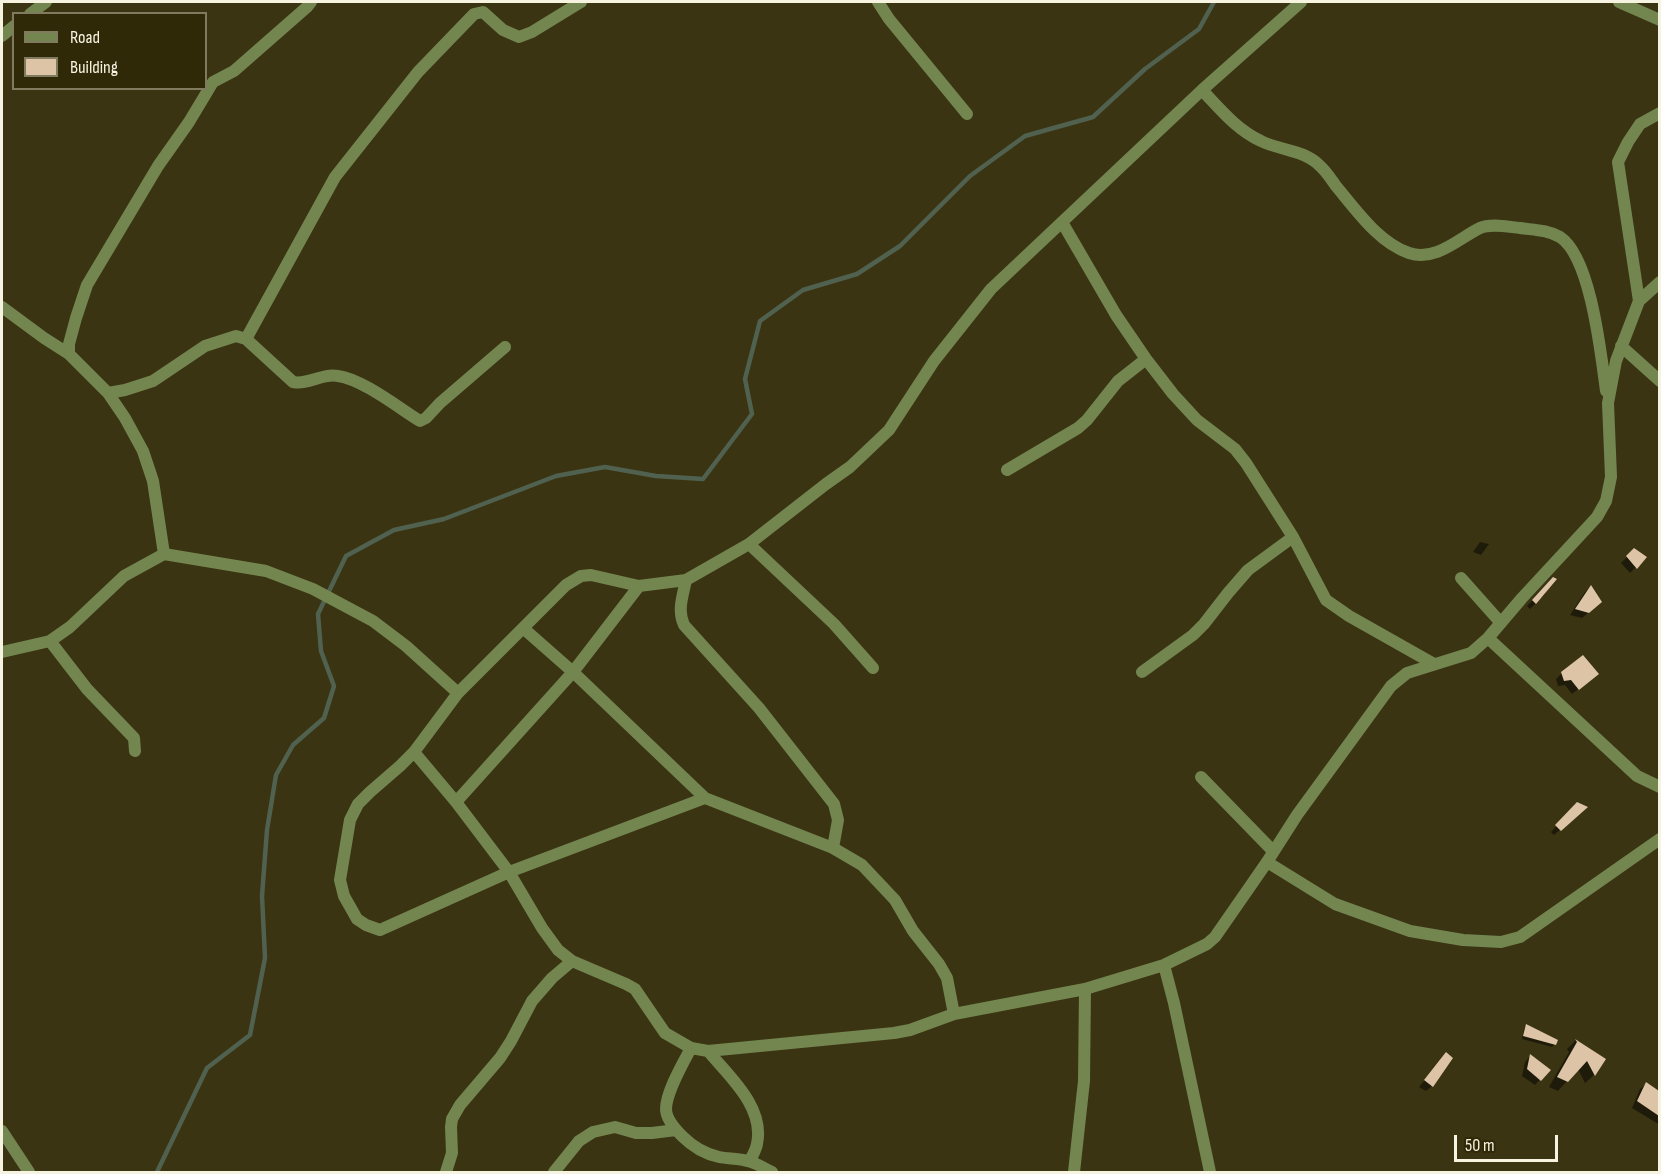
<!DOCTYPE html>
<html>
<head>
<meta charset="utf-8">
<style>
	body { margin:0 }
	#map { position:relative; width:1661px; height:1174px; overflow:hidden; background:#3a3413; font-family:"Sofia Sans Condensed",sans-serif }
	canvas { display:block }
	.frame { position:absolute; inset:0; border:3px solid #f7f3e1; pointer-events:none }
	.legend { position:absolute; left:12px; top:12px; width:195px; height:78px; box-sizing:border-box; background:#302908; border:2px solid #807a5f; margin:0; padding:8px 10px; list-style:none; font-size:18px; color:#f7f3e1 }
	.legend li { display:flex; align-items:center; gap:12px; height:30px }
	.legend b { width:30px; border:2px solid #807a5f }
	.scale { position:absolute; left:1454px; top:1135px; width:104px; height:27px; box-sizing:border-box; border:3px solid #f7f3e1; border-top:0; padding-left:8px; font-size:18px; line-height:21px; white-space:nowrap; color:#f7f3e1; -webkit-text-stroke:4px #302908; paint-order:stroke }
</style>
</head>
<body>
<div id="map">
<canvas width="1661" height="1174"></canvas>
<div class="frame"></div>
<ul class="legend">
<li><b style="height:8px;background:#73864f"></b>Road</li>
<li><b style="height:16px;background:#ddc4a6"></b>Building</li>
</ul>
<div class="scale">50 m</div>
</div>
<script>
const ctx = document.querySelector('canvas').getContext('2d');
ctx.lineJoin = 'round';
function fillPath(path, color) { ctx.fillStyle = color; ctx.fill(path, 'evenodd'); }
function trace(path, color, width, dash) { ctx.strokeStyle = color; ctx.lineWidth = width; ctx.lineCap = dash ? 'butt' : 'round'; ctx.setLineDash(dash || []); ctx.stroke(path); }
const shadow = new Path2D(`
	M1480 542 1489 544 1481 555 1473 552Z
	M1634 550 1645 558 1630 573 1621 563Z
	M1553 579 1544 595 1530 609 1527 606Z
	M1590 587 1594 608 1582 618 1570 615 1585 592Z
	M1562 673 1591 679 1572 694 1565 685 1558 686 1556 679Z
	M1577 804 1580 812 1554 835 1551 832Z
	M1526 1026 1555 1044 1552 1047 1522 1039 1524 1029Z
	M1576 1040 1604 1059 1594 1075 1585 1083 1578 1069 1558 1091 1549 1087 1569 1052 1567 1049Z
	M1530 1056 1549 1070 1535 1085 1522 1076 1525 1062Z
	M1441 1060 1432 1086 1426 1091 1419 1087Z
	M1646 1084 1660 1093V1125L1632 1108 1640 1089Z`);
const stream = new Path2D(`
	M157 1172 207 1068 250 1035 265 958 262 896 267 830 276 775 293 745 324 718 334 686 321 651 318 614 346 556 394 530 444 519 556 476 605 467 656 476 703 479 752 414 745 379 760 321 803 290 857 274 900 246 970 176 1025 136 1093 117 1145 69 1199 29 1214 2`);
const building = new Path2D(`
	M1634 548 1647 557 1637 569 1626 556Z
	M1553 577 1557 579 1536 604 1532 600Z
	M1591 585 1602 602 1589 613 1575 609Z
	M1583 655 1599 674 1579 690 1571 680 1564 681 1561 672Z
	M1577 802 1588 807 1561 831 1555 825Z
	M1526 1024 1558 1040 1556 1045 1523 1036Z
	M1575 1039 1606 1059 1595 1076 1587 1061 1568 1082 1557 1077 1577 1042Z
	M1446 1052 1453 1058 1433 1087 1424 1080Z
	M1530 1054 1551 1070 1541 1081 1527 1069Z
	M1646 1082 1659 1091V1116L1637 1101Z`);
const street = new Path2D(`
	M878 2 889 19 967 114
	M1619 2 1660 20
	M30 14 46 2
	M2 36 14 26
	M1202 90C1220 109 1237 130 1261 141 1279 150 1304 150 1319 165 1326 171 1331 179 1336 186 1356 210 1379 243 1409 253 1436 262 1459 238 1480 228 1491 223 1509 227 1520 228 1534 230 1548 230 1560 237 1591 257 1601 355 1606 391
	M1062 222 1116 315 1146 359 1173 394 1197 420 1235 449 1246 463 1293 537 1326 600 1349 616 1434 664
	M1639 301 1618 162 1628 142 1640 124 1660 113
	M2 307 44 338 69 354 108 393 125 418 143 451 153 481 164 554
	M246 339 335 177 418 72 474 14 483 12 503 30 519 37 532 32 581 2
	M1621 346 1660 381
	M69 354V344L76 318 87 285 158 166 189 122 213 82 234 71 307 7 311 2
	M108 393 125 390 153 381 205 346 236 336 246 339 293 382C309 385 322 373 338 376 362 379 399 408 420 421L426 418 440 403 505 347
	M1007 470 1078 428 1087 420 1118 381 1146 359
	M749 544 834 624 873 668
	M1461 578 1501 623
	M686 580C683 596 677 610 684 625L759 708 834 804 838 820 833 848
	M523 628 573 672 705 798 833 848 862 865 895 900 913 931 939 964 947 978 954 1014
	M1488 638 1637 776 1660 787
	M50 641 87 689 134 738 135 751
	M2 652 50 641 70 627 124 576 164 554 266 571 313 589 373 621 406 646 458 693 566 585 581 576 591 575 639 586 686 580 749 544 826 484 850 467 889 430 934 361 991 289 1202 90 1301 2
	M1142 672 1193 635 1204 624 1228 593 1248 570 1293 537
	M458 693 414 752 400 766 370 792 358 804 350 820 340 880 344 896 357 919 366 925 380 930 509 872 705 798
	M414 752 456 802 509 872 542 928 558 950 572 961 626 984 635 989 665 1033 691 1048 708 1051 894 1033 910 1030 954 1014 1085 989 1164 965 1207 944 1215 937 1267 862 1297 815 1391 686 1407 673 1471 653 1488 638 1522 598 1597 517 1606 501 1611 477 1608 403 1616 361 1639 301 1660 282
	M1201 777 1273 851
	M456 802 573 672 639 586
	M1267 862 1335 904 1410 931 1463 940 1501 942 1520 937 1660 839
	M1164 965 1174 1003 1210 1172
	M691 1048C683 1063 666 1092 666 1109 666 1119 675 1129 682 1136 692 1146 705 1154 719 1157 729 1159 741 1158 751 1162 758 1164 765 1169 772 1172
	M708 1051C729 1076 765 1107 757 1144 756 1150 752 1156 750 1161
	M2 1131 29 1172
	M446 1172 452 1153 451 1127 452 1119 460 1105 500 1058 511 1041 532 1001 552 978 572 961
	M554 1172 579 1141 593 1132 615 1127 636 1133H652L676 1130
	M1074 1172 1084 1081 1085 989`);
fillPath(shadow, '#0007');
trace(stream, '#50624f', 4.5);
fillPath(building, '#ddc4a6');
trace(street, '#73864f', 12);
</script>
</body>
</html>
